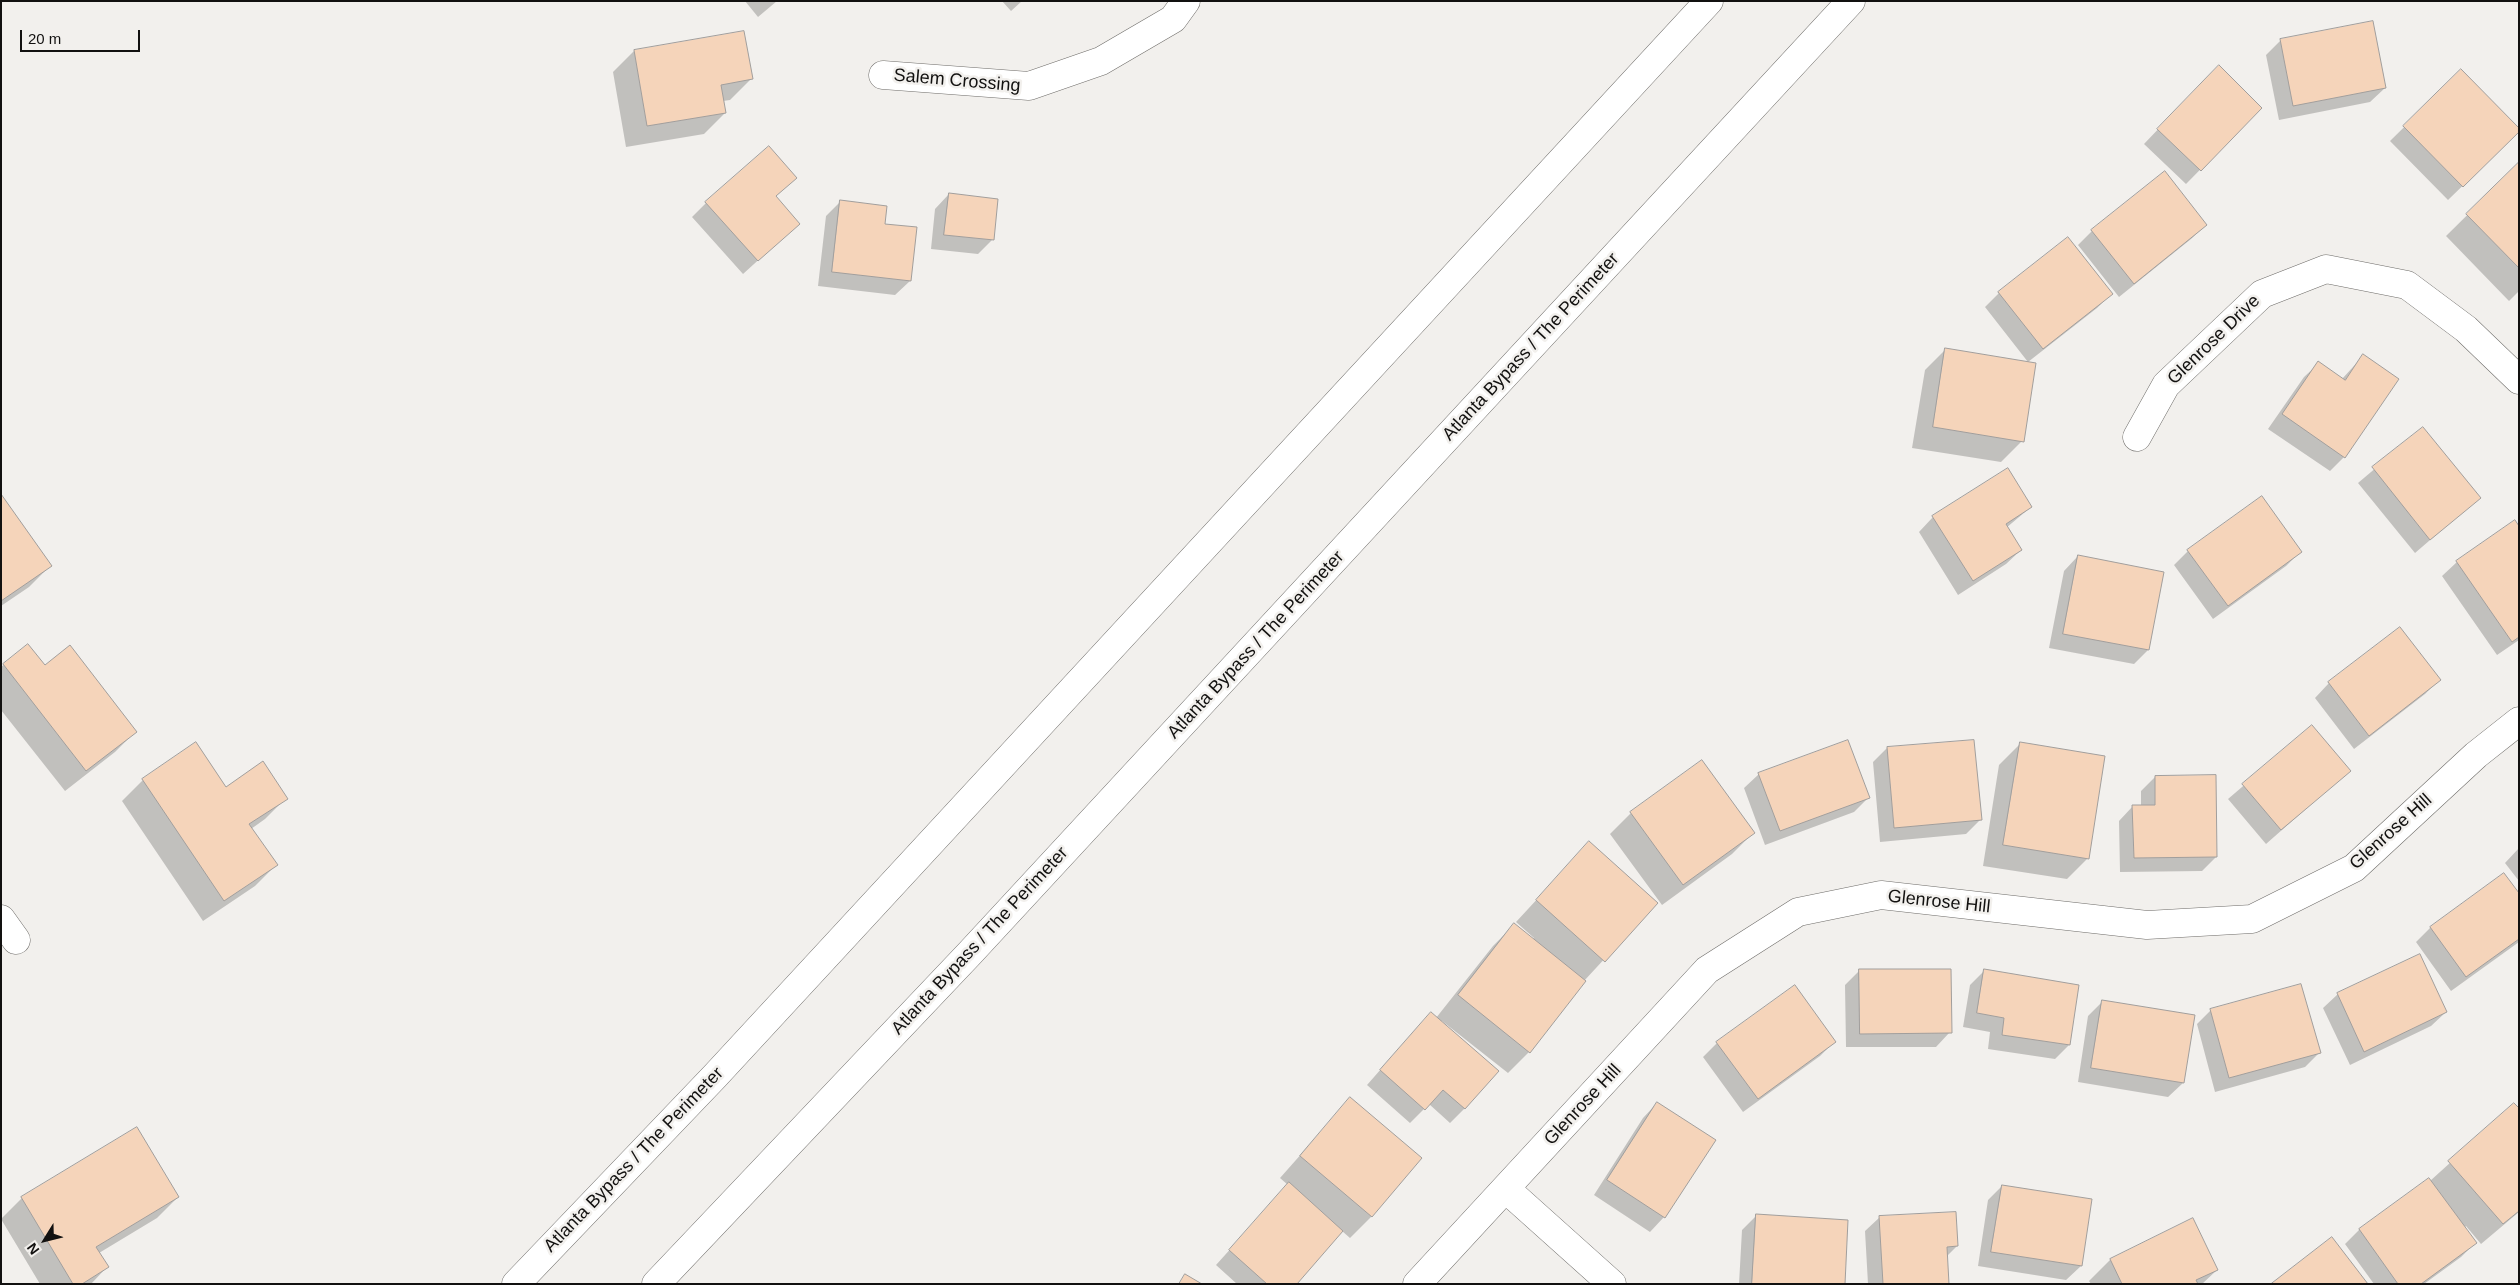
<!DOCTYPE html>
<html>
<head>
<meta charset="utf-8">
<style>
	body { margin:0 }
	#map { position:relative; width:2520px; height:1285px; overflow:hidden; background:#f2f0ed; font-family:Helvetica,sans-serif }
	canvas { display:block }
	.frame { position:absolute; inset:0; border:2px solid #121110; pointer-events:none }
	.north { position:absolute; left:20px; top:1215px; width:50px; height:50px; -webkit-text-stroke:4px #f2f0ed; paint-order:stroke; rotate:234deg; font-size:14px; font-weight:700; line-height:20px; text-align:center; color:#121110 }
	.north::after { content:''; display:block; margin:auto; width:18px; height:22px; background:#121110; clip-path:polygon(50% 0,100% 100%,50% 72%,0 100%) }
	.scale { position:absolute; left:20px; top:30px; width:120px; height:22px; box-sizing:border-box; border:2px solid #121110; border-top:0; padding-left:6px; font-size:15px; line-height:18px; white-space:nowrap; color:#121110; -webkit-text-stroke:4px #f2f0ed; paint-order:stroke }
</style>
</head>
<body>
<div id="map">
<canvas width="2520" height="1285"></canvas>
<div class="frame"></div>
<div class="north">N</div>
<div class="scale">20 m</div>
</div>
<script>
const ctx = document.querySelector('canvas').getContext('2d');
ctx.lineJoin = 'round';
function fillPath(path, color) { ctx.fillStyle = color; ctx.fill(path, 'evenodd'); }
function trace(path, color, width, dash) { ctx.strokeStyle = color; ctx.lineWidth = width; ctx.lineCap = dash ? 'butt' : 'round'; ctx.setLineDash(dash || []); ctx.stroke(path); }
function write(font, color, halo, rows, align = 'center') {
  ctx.font = font + ' Helvetica,sans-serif'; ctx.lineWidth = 5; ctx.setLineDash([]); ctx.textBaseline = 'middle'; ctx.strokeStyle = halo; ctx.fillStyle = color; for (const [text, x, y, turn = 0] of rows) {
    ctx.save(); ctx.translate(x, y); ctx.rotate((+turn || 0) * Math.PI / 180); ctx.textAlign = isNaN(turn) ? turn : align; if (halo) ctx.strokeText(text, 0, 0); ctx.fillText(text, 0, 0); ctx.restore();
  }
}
const shadow = new Path2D(`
	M745 1H777L758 17Z
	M1002 1H1022L1011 11Z
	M2281 40 2385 88 2370 102 2279 120 2266 55Z
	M634 51 751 79 730 100 723 101 725 113 704 134 626 147 613 72Z
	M2461 71 2519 131 2448 200 2390 141Z
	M2204 81 2261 108 2186 184 2144 144Z
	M2519 164V291L2509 301 2446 236Z
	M795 178 775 197 798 224 743 274 692 217 706 203Z
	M949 194 992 240 978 254 931 249 935 209Z
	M840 202 883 225 910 281 895 295 818 286 826 216Z
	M2206 225 2191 239 2119 297 2078 245 2092 231Z
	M1999 293 2111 294 2097 308 2028 362 1985 307Z
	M1946 349 2022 441 2001 462 1912 448 1925 370Z
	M2363 356 2344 457 2330 471 2268 429 2304 377 2319 363 2342 379Z
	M2423 428 2479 498 2415 553 2358 483Z
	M1 496 50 566 29 587 1 606Z
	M2031 507 2006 528 2021 550 2006 564 1958 595 1919 532 1933 517Z
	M2519 528V640L2497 655 2442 576 2457 562Z
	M2188 551H2301L2286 566 2213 619 2174 565Z
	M2078 556 2148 650 2134 664 2049 648 2064 571Z
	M2400 628 2439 680 2425 694 2354 749 2315 698 2329 683Z
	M28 646 44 667 136 731 115 752 65 791 1 710V667Z
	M2312 727 2349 771 2266 844 2228 799Z
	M2020 744 2088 858 2067 879 1983 866 1999 765Z
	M1887 748 1980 820 1966 834 1880 842 1873 762Z
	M1759 774 1868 798 1854 812 1765 845 1744 788Z
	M2155 777 2216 857 2202 871 2120 872 2119 821 2133 806H2141V791Z
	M143 780 286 798 265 819 251 829 276 865 255 886 203 921 122 801Z
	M1631 813 1753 833 1732 854 1662 905 1610 834Z
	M1589 843 1656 903 1584 981 1529 1052 1508 1073 1442 1021 1441 1022 1465 1108 1450 1123 1429 1104 1410 1123 1367 1085 1417 1028 1436 1018 1493 946 1514 925 1532 940 1534 938 1516 922Z
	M2519 848V881L2505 863Z
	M2504 874 2519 895V942L2451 991 2416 942 2430 928Z
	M1860 970 1950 1032 1936 1047H1846L1845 985Z
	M1984 971 2069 1045 2055 1059 1988 1049 1990 1032 1963 1027 1970 985Z
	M2338 994 2446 1012 2431 1026 2350 1065 2323 1008Z
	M2103 1001 2183 1083 2168 1097 2078 1082 2088 1016Z
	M2211 1010 2319 1053 2305 1067 2215 1092 2197 1024Z
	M1834 1042 1820 1056 1743 1112 1703 1057 1717 1043Z
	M1350 1099 1420 1158 1371 1217 1350 1238 1342 1231 1295 1284H1237L1216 1265 1288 1185 1280 1178Z
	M1657 1103 1664 1217 1650 1232 1594 1195 1643 1118Z
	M2514 1105 2519 1110V1212L2481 1244 2466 1226 2464 1228 2475 1243 2461 1257 2424 1284H2374L2345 1244 2359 1230 2430 1181Z
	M2002 1186 2081 1266 2066 1280 1978 1266 1988 1200Z
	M178 1197 157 1218 99 1253 107 1267 91 1284H40L1 1219 22 1198Z
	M1756 1216 1844 1284H1739L1742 1230Z
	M1880 1217 1957 1246 1947 1256 1948 1284H1868L1865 1231Z
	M2192 1220 2217 1270 2202 1284H2091L2089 1281 2110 1260Z`);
const building = new Path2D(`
	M2373 21 2386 88 2293 106 2280 39Z
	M744 31 753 79 721 85 726 113 647 126 634 50Z
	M2219 65 2262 108 2201 171 2157 129Z
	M2461 69 2519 128V132L2463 187 2403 126Z
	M769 146 797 178 776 196 800 224 758 261 705 202Z
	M2519 162V268L2466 214Z
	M2165 171 2207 225 2134 284 2091 230Z
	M949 193 998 199 994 240 944 235Z
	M840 200 887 206 885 224 917 227 911 281 832 272Z
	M2068 237 2113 294 2043 349 1998 292Z
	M1945 348 2036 363 2024 442 1933 427Z
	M2363 354 2399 379 2345 458 2282 414 2318 361 2345 380Z
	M2423 427 2481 498 2430 540 2372 467Z
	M2008 468 2032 507 2006 524 2022 550 1973 581 1932 516Z
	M1 494 52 566 1 601Z
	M2262 496 2302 552 2228 606 2187 550Z
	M2515 520 2519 526V637L2512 642 2456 561Z
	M2078 555 2164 572 2149 650 2063 634Z
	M2400 627 2441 680 2369 736 2328 682Z
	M28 644 45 665 70 645 137 732 86 771 3 664Z
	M2312 725 2351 771 2281 830 2242 784Z
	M1848 740 1870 798 1780 831 1758 773Z
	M1974 740 1982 820 1894 828 1887 747Z
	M196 742 226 787 263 761 288 799 249 824 278 865 224 901 142 779Z
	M2020 742 2105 756 2089 859 2003 845Z
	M1702 760 1755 833 1683 885 1630 812Z
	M2216 775 2217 857 2134 858 2132 805H2155V776Z
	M1589 841 1658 903 1605 962 1536 900Z
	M2504 873 2519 893V939L2466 977 2430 927Z
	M1514 923 1586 981 1530 1053 1458 995Z
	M2420 954 2447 1012 2364 1052 2337 993Z
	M1859 969H1951L1952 1033 1860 1034Z
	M1984 969 2079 985 2070 1045 2002 1035 2004 1018 1977 1013Z
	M2301 984 2321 1053 2229 1078 2210 1009Z
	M1795 985 1836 1042 1758 1099 1716 1042Z
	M2102 1000 2195 1015 2184 1083 2091 1068Z
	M1431 1012 1499 1071 1465 1109 1443 1090 1425 1110 1380 1070Z
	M1350 1097 1422 1158 1372 1217 1300 1156Z
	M1657 1102 1716 1140 1665 1218 1607 1180Z
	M2514 1103 2519 1108V1211L2503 1224 2448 1161Z
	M137 1127 179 1197 96 1247 109 1267 82 1284H73L21 1197Z
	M2429 1178 2477 1243 2421 1284H2398L2359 1229Z
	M1289 1182 1343 1231 1297 1284H1267L1229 1250Z
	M2002 1185 2092 1199 2082 1266 1991 1252Z
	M1956 1212 1958 1246 1947 1247 1949 1284H1883L1879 1216Z
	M1756 1214 1848 1220 1845 1284H1752Z
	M2193 1218 2218 1270 2196 1280 2198 1284H2122L2110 1259Z
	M2332 1237 2368 1284H2271Z
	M1185 1274 1202 1284H1179Z`);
const street = new Path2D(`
	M883 75 1029 86 1101 61 1173 19 1186 1
	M2137 437 2166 385 2262 294 2326 269 2407 285 2466 329 2519 380
	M1 919 16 940
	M1506 1189 1612 1284
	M1417 1284 1707 970 1798 912 1881 895 2147 925 2252 919 2354 868 2476 755 2519 721`);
const highway = new Path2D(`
	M516 1284 715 1076 1709 1
	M656 1284 970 953 1851 1`);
const streetNames = [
	["Salem Crossing",957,81,5],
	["Glenrose Drive",2214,340,-44],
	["Atlanta Bypass / The Perimeter",1531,347,-47],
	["Atlanta Bypass / The Perimeter",1256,645,-47],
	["Glenrose Hill",2391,832,-42],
	["Glenrose Hill",1939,902,6],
	["Atlanta Bypass / The Perimeter",980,941,-47],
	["Glenrose Hill",1583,1105,-47],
	["Atlanta Bypass / The Perimeter",634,1160,-46]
];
fillPath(shadow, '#0003');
fillPath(building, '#f5d4ba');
trace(building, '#a19e9c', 1);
trace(street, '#6e6c69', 29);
trace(highway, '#6e6c69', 29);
trace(street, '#fff', 28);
trace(highway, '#fff', 28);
write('18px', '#121110', '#f2f0ed', streetNames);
</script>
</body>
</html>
